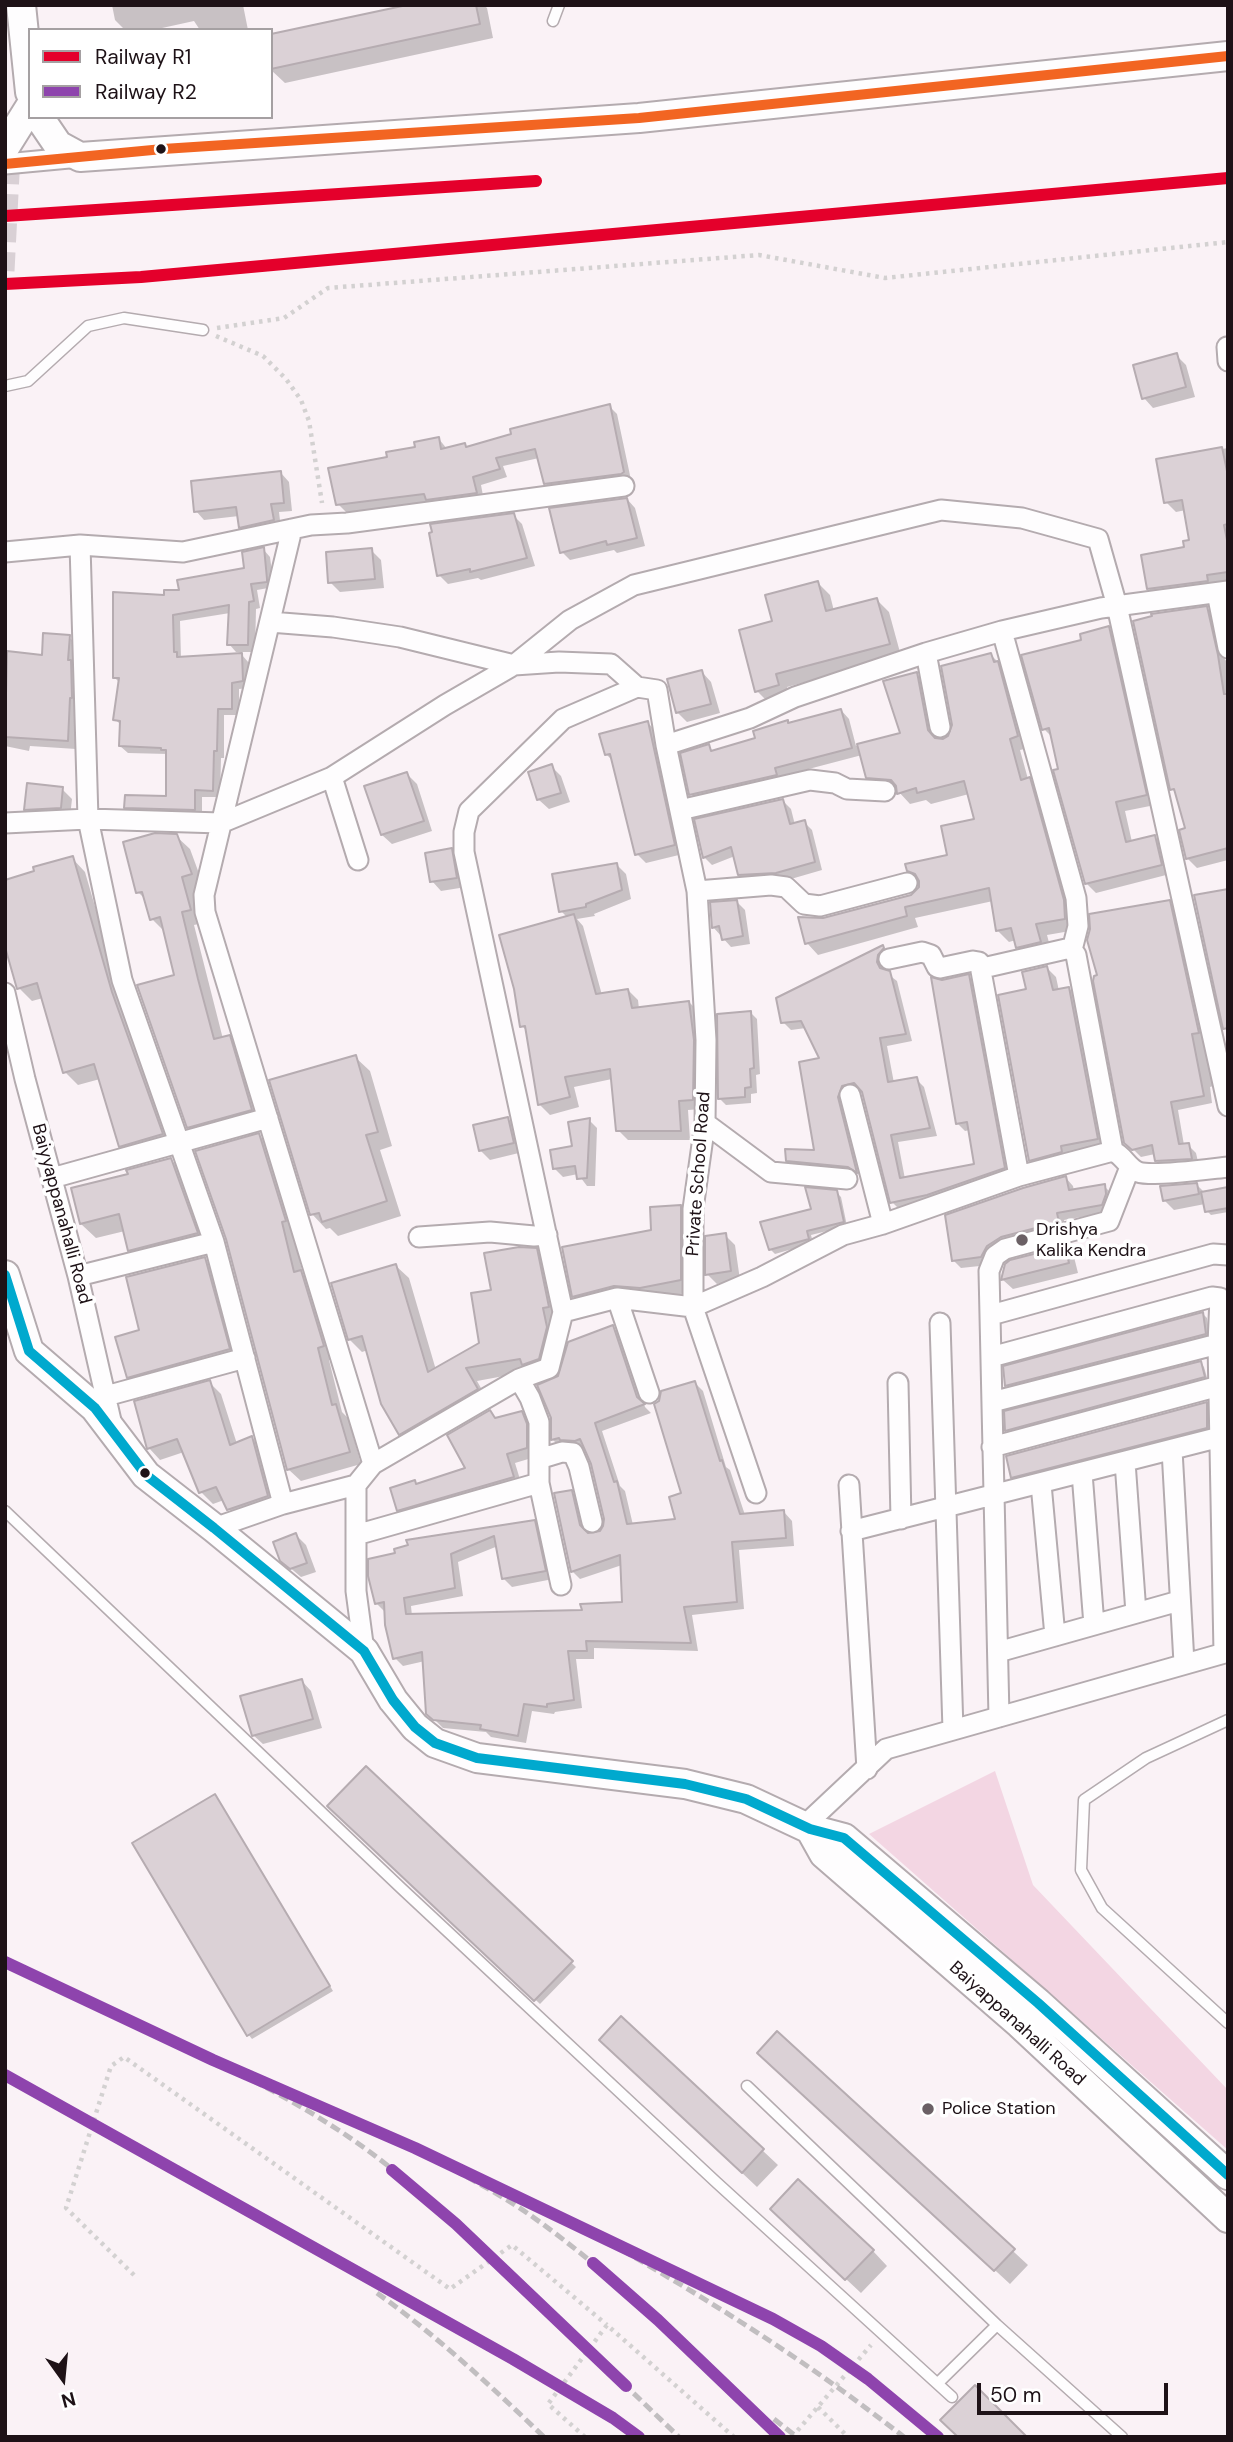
<!DOCTYPE html>
<html>
<head>
<meta charset="utf-8">
<style>
	body { margin:0 }
	#map { position:relative; width:1233px; height:2442px; overflow:hidden; background:#faf2f6; font-family:"DM Sans",sans-serif }
	canvas { display:block }
	.frame { position:absolute; inset:0; border:7px solid #1e1217; pointer-events:none }
	.legend { position:absolute; left:28px; top:28px; width:245px; height:91px; box-sizing:border-box; background:#fff; border:2px solid #a5a0a2; margin:0; padding:9px 12px; list-style:none; font-size:21px; color:#1e1217 }
	.legend li { display:flex; align-items:center; gap:14px; height:35px }
	.legend b { width:35px; border:2px solid #a5a0a2 }
	.north { position:absolute; left:28px; top:2344px; width:70px; height:70px; -webkit-text-stroke:5px #fff; paint-order:stroke; rotate:165deg; font-size:19px; font-weight:700; line-height:28px; text-align:center; color:#1e1217 }
	.north::after { content:''; display:block; margin:auto; width:24px; height:32px; background:#1e1217; clip-path:polygon(50% 0,100% 100%,50% 72%,0 100%) }
	.scale { position:absolute; left:977px; top:2383px; width:191px; height:32px; box-sizing:border-box; border:4px solid #1e1217; border-top:0; padding-left:9px; font-size:21px; line-height:24px; white-space:nowrap; color:#1e1217; -webkit-text-stroke:5px #fff; paint-order:stroke }
</style>
</head>
<body>
<div id="map">
<canvas width="1233" height="2442"></canvas>
<div class="frame"></div>
<ul class="legend">
<li><b style="height:9px;background:#e4002b"></b>Railway R1</li>
<li><b style="height:9px;background:#8e44ad"></b>Railway R2</li>
</ul>
<div class="north">N</div>
<div class="scale">50 m</div>
</div>
<script>
const ctx = document.querySelector('canvas').getContext('2d');
ctx.lineJoin = 'round';
function fillPath(path, color) { ctx.fillStyle = color; ctx.fill(path, 'evenodd'); }
function trace(path, color, width, dash) { ctx.strokeStyle = color; ctx.lineWidth = width; ctx.lineCap = dash ? 'butt' : 'round'; ctx.setLineDash(dash || []); ctx.stroke(path); }
function write(font, color, halo, rows, align = 'center') {
  ctx.font = font + ' "DM Sans",sans-serif'; ctx.lineWidth = 7; ctx.setLineDash([]); ctx.textBaseline = 'middle'; ctx.strokeStyle = halo; ctx.fillStyle = color; for (const [text, x, y, turn = 0] of rows) {
    ctx.save(); ctx.translate(x, y); ctx.rotate((+turn || 0) * Math.PI / 180); ctx.textAlign = isNaN(turn) ? turn : align; if (halo) ctx.strokeText(text, 0, 0); ctx.fillText(text, 0, 0); ctx.restore();
  }
}
const green = new Path2D(`
	M995 1771 1033 1885 1228 2090V2150L869 1834Z`);
const shadow = new Path2D(`
	M112 5H243L248 30H200L194 21 153 30H125L115 20Z
	M415 5H484L487 8 493 38 285 83 271 70V36Z
	M1176 355 1186 365 1195 397 1153 408 1144 398Z
	M609 406 617 414 631 480 554 492 545 483 539 458 503 466 507 477 481 485 484 501 430 502 346 512 338 504 389 459 439 439 447 449 465 445 468 449Z
	M1228 448V584L1159 599 1149 589 1191 542 1186 510 1176 512 1166 502 1158 460Z
	M281 473 289 482 292 511 279 512 281 529 249 535 241 527 239 516 204 520 196 511Z
	M627 499 635 508 645 546 617 553 614 550 570 560 562 552Z
	M513 515 522 524 535 566 481 580 478 578 448 584 439 575Z
	M263 549 270 557 274 587 257 590 260 608 256 609 255 652H236L229 644 230 613 180 621 181 659 242 655 249 663V688L239 689V715H224V758H221L220 797H202V817L133 814 126 807 167 798 168 754 128 753 120 746 121 725 115 719 120 683 114 677 166 596 246 569Z
	M371 550 381 560 384 588 340 592 330 582Z
	M818 583 830 595 834 611 877 600 889 612 901 656 787 687 790 698 769 703 757 691 774 622Z
	M1207 608 1217 618 1225 660 1228 661V860L1197 868 1187 858V830L1178 795 1172 789Z
	M1108 628 1118 638 1155 805 1125 811 1132 842 1155 837 1164 847 1170 874 1096 893 1087 884 1053 738 1044 729 1084 641Z
	M69 637 78 646 76 749 30 746 29 751 5 746V677L8 653 43 657Z
	M991 655 1003 667 1029 748 1020 750 1028 779 1041 791 1076 930 1047 935 1052 954 1029 959 1018 947 1016 940 1009 942 997 930 993 901 915 918 918 927 818 955 807 943 823 920 912 896 920 888 921 882 908 870 949 857 976 821 969 794 931 804 926 800 910 804 898 791 880 789 868 777 862 755 782 776 784 783 699 803 691 794 708 746 714 752 757 739 787 722 789 724 841 710 849 719 856 746 902 734 917 674 928 685 939 740 942 741 950 737Z
	M702 672 711 682 720 713 687 722 677 712Z
	M648 723 657 732 683 854 646 863 637 854 613 761 606 754Z
	M551 766 561 776 570 802 549 809 539 800 531 773Z
	M407 774 417 784 432 831 392 844 382 835Z
	M62 789 72 799 70 817 35 819 26 809Z
	M783 801 791 809 795 825 804 822 812 830 822 870 784 881 747 883 739 875 735 856 712 865 704 857Z
	M176 836 190 849 204 887 195 891 203 923 194 925 223 1039 229 1037 242 1051 264 1123 202 1140 188 1127 176 977 165 932 152 919 147 901 138 892Z
	M451 850 461 860 466 887 441 891 432 881Z
	M72 858 85 872 124 1007 175 1148 134 1159 121 1146 100 1079 78 1085 65 1072 43 998 32 1001 19 988Z
	M617 865 626 874 631 899 594 914 595 916 577 919 583 926 602 995 628 990 638 1000 639 1009 689 1002 699 1012 702 1109 688 1110 690 1140H628L618 1130 612 1079 574 1087 579 1107 550 1115 540 1105 528 1032 522 1026 567 917 561 911Z
	M737 902 745 910 750 944 731 947 713 927Z
	M1169 902 1177 910 1216 1085 1210 1087 1212 1103 1178 1110 1184 1145H1188L1196 1153 1199 1166 1165 1169 1157 1160 1155 1154 1141 1157 1126 1142Z
	M883 948 890 955 885 963 884 971 897 981 912 1041 887 1046 894 1083 916 1079 924 1087 937 1136 898 1142 905 1179 976 1165 970 1130 965 1131 957 1123 942 982 969 976 976 984 1012 1176 900 1210 892 1202 862 1090 849 1093 863 1178 858 1174 795 1168 787 1160 817 1152 822 1059 806 1028 791 1030 783 1022Z
	M1047 968 1056 977 1059 991 1069 988 1078 998 1106 1148 1039 1169 1030 1160 1029 990Z
	M750 1012 757 1019 760 1074 756 1075 757 1093 751 1094V1103L726 1105 719 1098Z
	M355 1057 370 1071 392 1146 380 1150 401 1216 338 1236 330 1228 326 1229 312 1214Z
	M508 1119 518 1128 523 1152 490 1160 480 1150Z
	M589 1120 597 1128 595 1186H587L578 1174 563 1177 555 1169 574 1148Z
	M259 1135 271 1147 297 1233 293 1234 303 1274 313 1284 336 1358 329 1360 342 1412 348 1418 361 1464 301 1481 288 1469Z
	M171 1160 186 1174 211 1248 145 1265 130 1250 125 1231 96 1238 81 1224 130 1175Z
	M1066 1178 1073 1186 1074 1191 1104 1186 1112 1194 1110 1212 1064 1220 1066 1229 989 1265 961 1268 954 1261Z
	M1197 1185 1205 1193 1228 1189V1212L1211 1215 1207 1211 1205 1204 1174 1210 1164 1200Z
	M836 1192 841 1197 847 1226 811 1235 813 1243 775 1254 771 1250 813 1210Z
	M680 1207 693 1220V1292L586 1309 574 1296Z
	M725 1235 735 1245 740 1280 717 1284 707 1274Z
	M1065 1247 1074 1257 1078 1273 1013 1289 1003 1280 1007 1265Z
	M536 1250 549 1263 561 1319 551 1371H531L477 1381 489 1402 413 1446 401 1433 368 1350 362 1352 349 1339 396 1266 409 1278 436 1370 481 1344 493 1292Z
	M205 1259 216 1270 240 1361 140 1388 128 1377Z
	M1203 1314 1207 1318 1210 1338 1011 1389 1007 1385Z
	M613 1327 621 1336 645 1407 651 1413 602 1431 620 1486 625 1491 633 1525 678 1521 683 1495 695 1383 703 1391 726 1467 730 1470 745 1515 784 1512 792 1521 794 1546 739 1550 744 1609 692 1615 698 1651 594 1648V1659H576L582 1708 555 1712 554 1714 532 1711 526 1743 491 1737 486 1732 443 1728 428 1713 425 1661 403 1666 395 1658 384 1611 376 1603 370 1576 534 1522 542 1530 553 1579 512 1587 504 1579 498 1546 458 1562 463 1596 411 1606 412 1616 584 1612 623 1604 622 1565 580 1579 572 1571 571 1492 579 1500 588 1535 601 1533 606 1520 593 1464 586 1448H561L553 1440 552 1418 560 1377Z
	M1200 1363 1204 1367 1208 1381 1011 1434 1007 1430Z
	M209 1382 221 1394 237 1444 252 1438 264 1449 279 1508 241 1521 229 1509 224 1500 213 1504 201 1492 184 1452 160 1460 149 1448Z
	M1206 1404 1211 1408V1432L1017 1481 1013 1477Z
	M490 1412 497 1419 521 1412 530 1421 535 1457 515 1463 522 1486 407 1519 398 1510 417 1485 468 1469Z
	M296 1535 306 1545 316 1572 301 1577 281 1560Z
	M302 1681 311 1691 322 1728 263 1744 253 1735Z
	M366 1768 576 1967 540 2004 330 1805Z
	M215 1796 333 1991 252 2039 248 2034Z
	M621 2018 778 2165 757 2187 616 2054Z
	M778 2034 1028 2265 1010 2284 774 2067Z
	M787 2224 873 2251 887 2266 861 2293Z`);
const building = new Path2D(`
	M407 5H476L480 24 271 69V34Z
	M1177 353 1186 387 1142 399 1133 365Z
	M610 404 624 472 621 474 544 484 535 449 496 458 500 469 473 477 477 493 426 500 424 494 336 505 328 468 387 457 386 452 415 447 414 442 439 437 441 449 465 443 466 447 511 434 510 429Z
	M1222 447 1228 476V524L1224 525 1228 545V572L1207 575 1208 581 1147 589 1141 555 1184 547 1183 541 1189 540 1182 500 1164 503 1156 459Z
	M281 471 284 503 271 504 274 520 239 528 236 507 194 512 191 481Z
	M627 498 637 538 607 545 606 541 560 553 549 508Z
	M514 513 527 558 470 572V569L437 576 429 533 432 532 430 524Z
	M264 547 267 579V582L251 584 254 601 249 602 248 645H227L229 605 173 615 174 652H177V657L242 653 243 681 232 683V709H218L217 751H214L213 791 195 790V810L124 808 125 795 166 796V750H161V748L119 746 120 721 113 720 119 678H113V592L164 595V590H179L177 580 244 568 242 552Z
	M372 548 375 579 328 583 326 552Z
	M818 581 826 611 877 598 890 644 776 674 779 685 755 692 739 630 772 621 765 595Z
	M1207 606 1218 655 1224 694H1228V848L1186 859 1179 830 1185 828 1174 789 1170 790 1133 621 1152 616 1151 614Z
	M1109 626 1147 795 1116 802 1126 842 1155 835 1162 865 1085 884 1053 770 1058 769 1049 728 1042 730 1021 655 1081 640 1080 634Z
	M43 633 70 635 68 660H71L72 698H70L68 741 5 737 7 651 42 655Z
	M991 653 994 662 998 661 1018 736 1010 739 1021 780 1030 777 1064 900 1065 919 1036 924 1041 942 1016 948 1011 928 996 931 989 888 905 907 907 916 805 944 798 917 823 918 911 895 919 887V881L915 874 907 871 905 864 947 855 941 826 974 819 964 781 917 793 916 788 897 794 896 786 891 780 866 778 857 744 900 733 883 681 917 672 928 730 935 738 943 739 948 736 952 725 941 666Z
	M702 670 711 704 676 713 667 679Z
	M841 709 852 748 775 768 777 775 689 795 680 753 709 744 711 751 755 738 753 731 788 720V723Z
	M648 721 675 845 635 855 610 754 605 755 599 734Z
	M552 764 561 793 537 800 528 772Z
	M407 772 424 821 381 835 364 786Z
	M27 783 63 787 61 808 24 810Z
	M783 799 790 824 805 820 815 862 776 873 738 875 731 847 703 858 694 819Z
	M155 833 177 834 192 874 182 877 191 910 182 912 198 979 214 1039 230 1035 252 1110 187 1128 137 985 174 975 160 917 150 920 142 892 136 893 123 842Z
	M452 848 457 878 430 882 425 853Z
	M73 856 112 992 163 1134 119 1147 94 1064 63 1073 37 983 17 989 5 947V880L34 871 33 867Z
	M617 863 622 890 586 904V907L559 912 552 874Z
	M1228 889V1028L1223 1029 1194 895Z
	M737 900 743 936 722 940 719 926 712 928 710 902Z
	M1170 900 1199 1033 1192 1034 1204 1096 1171 1102 1179 1144 1189 1143 1192 1159 1155 1161 1152 1145 1132 1150 1124 1143 1093 981 1094 976 1097 975 1087 940 1090 929 1089 914Z
	M574 914 596 994 628 989 632 1008 689 1001 694 1040 693 1100 679 1101 681 1131H616L610 1069 565 1077 570 1097 538 1105 525 1026 520 1027 514 989 499 935Z
	M883 945 884 948 878 955 877 962 880 968 890 971 906 1034 880 1038 888 1082 917 1077 930 1128 891 1135 900 1178 974 1164 967 1122 956 1124 931 977 942 980 969 974 1005 1168 927 1195 890 1203 862 1092 854 1083 842 1086 838 1097 857 1173 848 1167 786 1161 785 1149 814 1150 799 1062 819 1058 801 1021 781 1023 776 998Z
	M1047 966 1053 990 1069 987 1098 1139 1061 1146 1062 1152 1029 1161 998 995 1026 989 1022 972Z
	M751 1011 754 1068 750 1069 751 1087 745 1088V1097L718 1099 717 1014Z
	M356 1055 378 1132 366 1135 387 1201 322 1222 319 1213 310 1215 269 1080Z
	M508 1117 514 1143 479 1151 473 1125Z
	M590 1118 587 1178 577 1179 575 1166 553 1169 550 1150 572 1146 568 1122Z
	M259 1133 286 1221 282 1222 294 1272 301 1270 324 1346 318 1348 332 1405 336 1404 350 1452 287 1470 226 1239 195 1151Z
	M171 1158 198 1233 128 1251 119 1214 80 1224 71 1188 128 1174 126 1170Z
	M1066 1176 1069 1190 1105 1184 1106 1194 1102 1205 1057 1213 1059 1222 1001 1237 987 1246 981 1257 952 1261 945 1215 1023 1188Z
	M1197 1183 1199 1194 1163 1201 1160 1186Z
	M805 1187 837 1190 844 1222 807 1231 809 1239 769 1250 760 1222 811 1209Z
	M1228 1187V1208L1205 1212 1201 1192Z
	M681 1205V1280L640 1288 614 1286 572 1297 562 1247 651 1230 650 1207Z
	M726 1233 731 1271 705 1275V1236Z
	M1065 1246 1069 1263 1001 1280 1005 1264 1010 1260Z
	M519 1247 537 1248 549 1307 543 1308 547 1327 539 1359 522 1365 520 1359 466 1368 478 1389 399 1435 381 1404 362 1336 348 1340 331 1283 396 1264 428 1372 479 1343 471 1293 491 1290 484 1253Z
	M205 1257 230 1349 127 1378 115 1337 139 1330 126 1277Z
	M1203 1312 1206 1334 1005 1386 1003 1366Z
	M613 1325 637 1397 645 1404 595 1423 614 1482 617 1481 627 1524 675 1519 669 1497 681 1493 654 1404 659 1401 661 1391 695 1381 720 1461 722 1460 740 1514 784 1510 786 1538 732 1542 737 1602 684 1607 691 1643 586 1641 587 1651H568L574 1700 547 1704V1707L524 1704 518 1736 480 1729 481 1725 433 1720 426 1714 422 1652 393 1659 385 1625 384 1602 375 1604 368 1576V1559L395 1553 394 1549 408 1545 406 1540 535 1520 546 1571 502 1579 494 1536 451 1554 455 1588 404 1598 406 1614 582 1610 580 1604 622 1602 620 1555 571 1572 554 1493 572 1490 580 1525 588 1533 600 1531 603 1526 604 1519 591 1464 580 1439 575 1441 560 1440 559 1438 551 1440V1418L537 1385 558 1376 568 1342Z
	M1201 1361 1205 1377 1005 1431 1004 1411Z
	M210 1380 230 1445 252 1436 268 1496 227 1510 216 1487 199 1493 177 1439 147 1449 134 1401Z
	M1207 1402V1428L1011 1478 1006 1456Z
	M490 1410 495 1418 522 1411 527 1424V1448L507 1454 514 1477 397 1511 390 1488 415 1480 416 1484 465 1468 447 1435Z
	M296 1533 307 1563 290 1569 280 1561 273 1542Z
	M302 1679 313 1719 252 1736 240 1696Z
	M366 1766 573 1961 534 2001 327 1806Z
	M215 1794 330 1986 247 2036 132 1843Z
	M621 2016 764 2149 742 2173 599 2040Z
	M777 2031 1015 2249 994 2271 757 2053Z
	M798 2179 874 2250 845 2280 770 2209Z
	M975 2385 1027 2437H958L940 2420Z`);
const streetTunnel = new Path2D(`
	M5 271 11 155`);
const path = new Path2D(`
	M217 328 284 318 328 288 759 255 885 278 1228 242
	M216 336 263 356 286 379 301 400 309 421 322 503
	M134 2275 66 2208 111 2066 124 2057 450 2289 512 2245 607 2325
	M818 2407 848 2437
	M585 2437 548 2404 607 2325 734 2437
	M792 2437 871 2345`);
const lane = new Path2D(`
	M553 21 559 5
	M5 386 28 381 88 326 124 318 203 330
	M5 1511 401 1888 716 2182 952 2397
	M1228 1720 1146 1758 1084 1800 1081 1870 1102 1908 1228 2023
	M747 2086 997 2325 1122 2437
	M938 2383 997 2325`);
const street = new Path2D(`
	M5 164 80 157
	M1227 347 1228 361
	M292 529 204 895 205 912 373 1464
	M80 545 88 819 221 823 332 777 445 705 514 665 570 620 634 585 941 510 1022 518 1098 539 1117 606 1228 1106
	M5 552 80 545 183 552 311 525 347 523 624 486
	M1217 593 1228 648
	M270 622 333 627 400 637 514 665 559 662 611 664 637 687
	M1002 631 1076 898 1078 926 1072 950
	M926 653 940 727
	M666 745 750 718 795 697 926 653 1002 631 1101 608 1228 591
	M332 777 358 860
	M680 810 810 780 835 783 847 789 885 791
	M5 823 88 819 122 980 214 1242 78 1276
	M697 891 771 885 786 887 804 904 820 906 907 883
	M889 959 922 952 931 955 937 967 940 968 973 961 979 962 983 968
	M5 993 25 1079 78 1276 112 1425
	M850 1095 883 1224
	M705 1123 771 1172 847 1179
	M1113 1151 1076 955 1072 950 1066 949 983 968 981 971 1019 1176 1113 1151C1124 1156 1127 1167 1138 1172 1153 1177 1209 1169 1228 1167
	M52 1178 268 1118
	M419 1237 490 1232 534 1236 547 1235
	M214 1242 283 1504 356 1485
	M617 1298 649 1393
	M563 1312 464 852V832L469 811 563 719 637 687
	M991 1315 1213 1254 1228 1255
	M940 1323 953 1730
	M991 1357 1212 1297 1220 1298 1218 1344 1224 1653
	M519 1379 530 1398 539 1422V1483L561 1585
	M898 1383 901 1519
	M106 1396 245 1358
	M992 1402 1218 1344
	M992 1447 1219 1386
	M1172 1450 1184 1663
	M539 1459 562 1452 573 1453 579 1467 592 1522
	M1125 1462 1136 1613
	M1082 1473 1094 1625
	M1041 1484 1055 1636
	M849 1485 867 1769
	M756 1493 693 1307 762 1277 843 1235 883 1224 1019 1176
	M214 1528 283 1504
	M851 1531 1228 1435
	M356 1535 539 1483
	M364 1651 356 1591V1485L373 1464 519 1379 549 1368 563 1312 617 1298 693 1307V1209L705 1123 706 1040 697 891 666 745 657 690 637 687
	M998 1652 1179 1601
	M999 1717 989 1271 995 1256 1005 1249 1109 1221 1130 1167
	M804 1826 886 1749 1228 1652`);
const secondary = new Path2D(`
	M21 5 30 92
	M39 117 58 145 80 157 639 118 1228 56
	M5 147 30 107
	M5 1275 29 1351 95 1408 146 1475 214 1528 364 1651 393 1700 415 1727 435 1743 477 1758 685 1784 746 1799 810 1829 844 1838 1038 2003 1228 2175
	M810 1829 824 1854 1020 2024 1228 2218`);
const rail = new Path2D(`
	M5 284 141 277 1228 178
	M213 2060C271 2089 327 2119 378 2158 429 2197 475 2242 521 2286 574 2336 626 2386 679 2437
	M5 2075 513 2359 613 2418 639 2437
	M415 2148C453 2170 494 2190 530 2215 621 2279 699 2360 780 2437
	M583 2228C694 2290 803 2358 904 2437
	M377 2293C437 2336 491 2386 544 2437
	M774 2419 797 2437`);
const bus1 = new Path2D(`
	M5 164 163 149 639 118 1228 56`);
const bus2 = new Path2D(`
	M5 1275 29 1351 95 1408 146 1475 214 1528 364 1651 393 1700 415 1727 435 1743 477 1758 685 1784 746 1799 810 1829 844 1838 1038 2003 1228 2175`);
const rail1 = new Path2D(`
	M5 216 536 181
	M5 284 141 277 1228 178`);
const rail2 = new Path2D(`
	M5 1962 213 2060 415 2148 773 2319 821 2346 868 2379 938 2437
	M5 2075 513 2359 613 2418 639 2437
	M392 2170 456 2224 626 2386
	M593 2263 658 2320 780 2437`);
const markers = [
	[161,149,6,"#1e1217"],
	[1022,1240,7,"#6b6065"],
	[145,1473,6,"#1e1217"],
	[928,2109,7,"#6b6065"]
];
const streetNames = [
	["Private School Road",699,1174,-86],
	["Baiyyappanahalli Road",61,1214,75],
	["Baiyappanahalli Road",1017,2024,42]
];
const poiNames = [
	["Drishya",1036,1230],
	["Kalika Kendra",1036,1251],
	["Police Station",942,2109]
];
fillPath(green, '#f3d6e3');
fillPath(shadow, '#0003');
fillPath(building, '#dbd1d6');
trace(building, '#b6acb1', 2);
trace(streetTunnel, '#d9d0d5', 19, [19, 10]);
trace(lane, '#b4abaf', 13);
trace(street, '#b4abaf', 23);
trace(secondary, '#b4abaf', 32);
trace(path, '#d3d1d1', 4.5, [3.5, 5]);
trace(lane, '#fefdfe', 10);
trace(street, '#fefdfe', 19);
trace(secondary, '#fefdfe', 28);
trace(rail, '#c1bec0', 5, [10, 5]);
trace(bus1, '#f26522', 10);
trace(bus2, '#00a9ce', 10);
trace(rail1, '#e4002b', 12);
trace(rail2, '#8e44ad', 12);
for (const [x, y, r, color] of markers) { const dot = new Path2D(); dot.arc(x, y, r, 0, 2 * Math.PI); ctx.fillStyle = color; ctx.fill(dot); trace(dot, '#fff', 2.5); }
write('18px', '#1e1217', '#fff', streetNames);
write('18px', '#1e1217', '#fff', poiNames, 'left');
</script>
</body>
</html>
